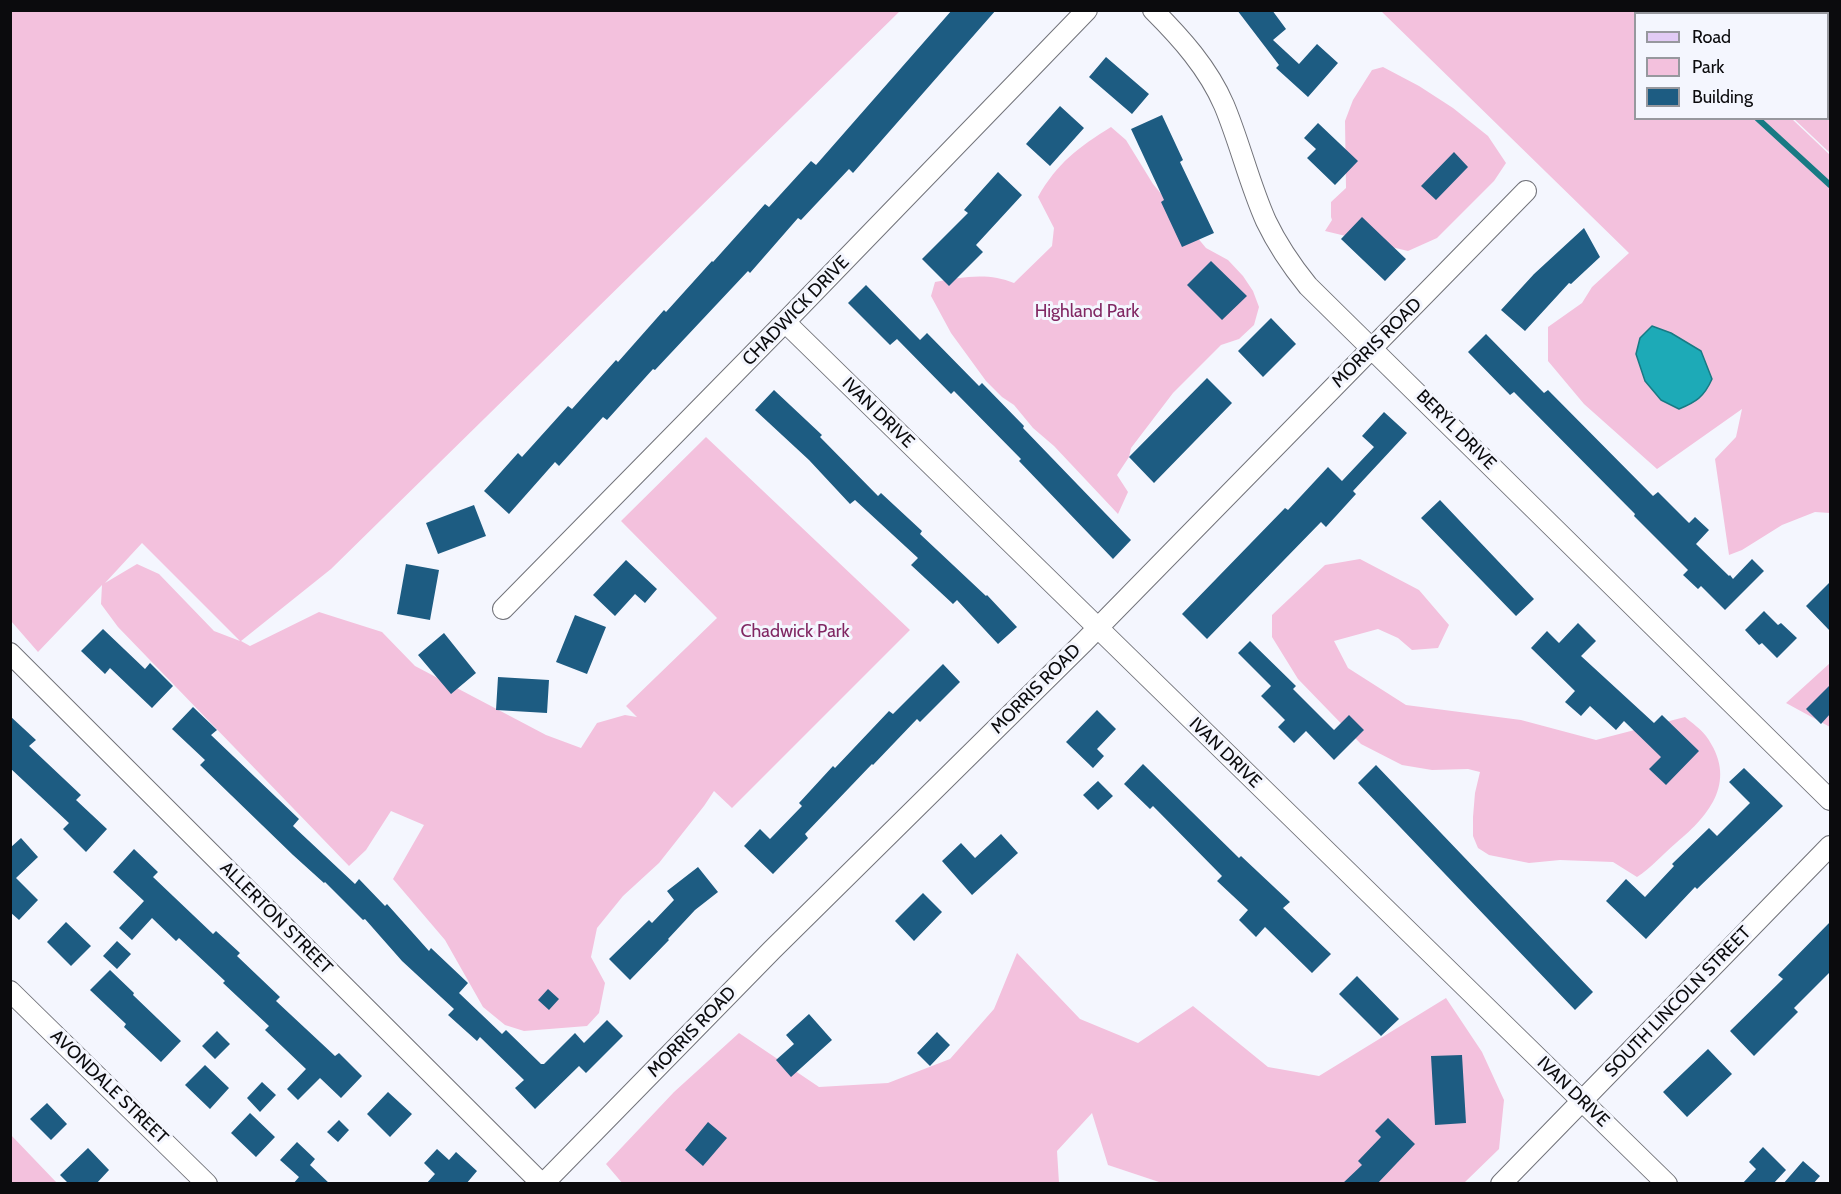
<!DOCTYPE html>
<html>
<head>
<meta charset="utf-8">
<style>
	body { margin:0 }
	#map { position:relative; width:1841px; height:1194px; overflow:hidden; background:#f4f6fe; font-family:Cabin,sans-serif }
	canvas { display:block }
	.frame { position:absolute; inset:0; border:12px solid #0b0b0d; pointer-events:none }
	.legend { position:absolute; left:1634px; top:12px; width:195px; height:108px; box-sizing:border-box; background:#f4f6fe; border:2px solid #97989e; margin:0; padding:8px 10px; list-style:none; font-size:18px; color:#0b0b0d }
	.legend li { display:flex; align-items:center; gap:12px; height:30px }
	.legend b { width:30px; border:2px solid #97989e }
</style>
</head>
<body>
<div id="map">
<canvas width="1841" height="1194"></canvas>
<div class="frame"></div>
<ul class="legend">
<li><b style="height:8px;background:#e2cbf5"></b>Road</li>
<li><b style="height:16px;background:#f3c1dd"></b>Park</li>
<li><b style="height:16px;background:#1d5c82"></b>Building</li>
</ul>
</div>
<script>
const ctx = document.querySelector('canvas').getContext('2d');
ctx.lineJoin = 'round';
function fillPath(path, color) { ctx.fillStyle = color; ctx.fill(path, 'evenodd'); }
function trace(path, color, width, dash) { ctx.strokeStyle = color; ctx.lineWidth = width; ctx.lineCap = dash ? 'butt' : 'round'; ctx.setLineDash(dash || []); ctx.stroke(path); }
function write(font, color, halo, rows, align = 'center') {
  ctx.font = font + ' Cabin,sans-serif'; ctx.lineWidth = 6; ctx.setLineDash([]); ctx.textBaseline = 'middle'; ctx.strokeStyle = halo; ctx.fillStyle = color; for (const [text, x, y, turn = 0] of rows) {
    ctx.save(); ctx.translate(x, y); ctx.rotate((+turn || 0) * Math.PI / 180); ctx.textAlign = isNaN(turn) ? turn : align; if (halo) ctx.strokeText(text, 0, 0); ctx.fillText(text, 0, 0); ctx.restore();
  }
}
const green = new Path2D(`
	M10 11H900L331 569 241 641 250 646 319 612 382 632 415 666 546 735 581 748 597 723 625 715 637 717 626 706 717 618 621 521 706 437 910 630 732 808 714 791 704 806 659 863 623 896 597 928 591 957 605 983 599 1013 587 1026 524 1031 505 1025 483 1007 445 940 393 879 424 825 391 811 366 850 349 866 118 627 101 604 102 585 38 652 11 621ZM142 543 240 641 214 631 159 574 137 564 105 583Z
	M1381 11H1679L1682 13 1636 14V118L1792 119 1830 155V513L1815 512 1782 525 1742 550 1729 555 1715 459 1736 437 1742 409 1657 469 1584 404 1548 361V327L1582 303 1592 287 1629 253Z
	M1765 11H1827L1830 14V75L1828 72V14H1768Z
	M1383 67 1419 86 1453 108 1488 136 1506 163 1494 181 1437 238 1408 251 1325 231 1332 220 1331 217V202L1346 188 1345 121 1353 100 1372 70Z
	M1828 118 1830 121V153L1794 119Z
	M1111 127 1126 140 1153 184 1206 248 1228 260 1243 276 1253 291 1259 307 1254 325 1239 339 1221 345 1173 393 1131 448 1129 457 1117 475 1128 492 1118 514 1054 446 1033 428 1014 405 1002 397 986 381 951 333 931 296 935 282C961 277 989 272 1014 283L1052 246 1054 228 1038 197C1057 163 1079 147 1111 127Z
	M1360 559 1419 590 1449 625 1438 648 1412 650 1398 638 1378 629 1334 641 1348 668 1406 705 1521 720 1596 740 1685 717C1692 723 1701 729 1706 736 1738 780 1711 814 1676 843 1663 854 1651 868 1637 877L1613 862 1560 860 1529 863 1489 855 1478 848 1473 836V817L1475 793 1480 772 1468 769 1432 770 1402 765 1361 744 1298 679 1272 637V615L1325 565Z
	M1830 663V727L1786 703Z
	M1017 953 1080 1019 1138 1043 1193 1006 1268 1067 1319 1076 1446 998 1482 1052 1504 1100 1499 1149 1464 1183H1162L1108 1165 1092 1113 1057 1151 1059 1183 623 1184 606 1164 674 1092 739 1033 819 1087 888 1083 950 1059 994 1009Z
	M11 1135 57 1183H11Z`);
const water = new Path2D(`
	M1652 326 1671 333 1701 351 1712 379C1704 397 1696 402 1679 409L1661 400 1645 381 1636 354 1640 338Z`);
const stream = new Path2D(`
	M1649 10 1652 14
	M1757 118 1830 185`);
const building = new Path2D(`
	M952 10H996L853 173 849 169 801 220 798 218 750 273 748 271 655 370 653 369 607 420 603 417 559 466 555 462 509 514 484 491 518 453 522 457 568 406 572 409 616 360 618 362 664 310 666 312 712 261 713 262 765 204 769 207 811 161 816 165Z
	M1237 10H1272L1286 29 1273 40 1299 64 1317 44 1338 63 1308 97 1276 68 1279 65Z
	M1106 57 1149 94 1132 114 1089 77Z
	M1060 106 1084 128 1050 166 1026 144Z
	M1162 115 1183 160 1180 162 1214 233 1182 247 1161 202 1164 200 1131 129Z
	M1318 123 1358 161 1335 185 1307 158 1316 149 1304 138Z
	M1454 152 1468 167 1436 200 1421 186Z
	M998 172 1022 195 976 245 983 252 949 286 922 259 968 213 964 210Z
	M1362 217 1406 259 1385 281 1341 239Z
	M1584 228 1600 257 1571 284 1569 283 1525 331 1501 310 1534 274Z
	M1211 261 1247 296 1222 320 1187 285Z
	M866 285 920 340 927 333 979 386 982 383 1024 426 1023 428 1131 540 1113 559 1019 461 1021 459 954 391 951 394 897 339 890 345 848 303Z
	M1271 318 1296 344 1263 377 1238 351Z
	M1486 334 1544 393 1548 390 1653 496 1658 492 1689 523 1695 517 1709 530 1696 544 1729 576 1730 575 1733 579 1752 559 1764 571 1725 610 1701 586 1698 589 1683 575 1688 570 1634 516 1635 514 1514 392 1510 395 1468 352Z
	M1207 378 1232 403 1154 483 1129 457Z
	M774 390 822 435 820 437 878 496 881 493 922 531 920 534 986 596 987 595 1017 627 998 644 957 600 953 604 911 565 918 558 855 500 850 504 809 460 755 410Z
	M1384 412 1407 433 1353 491 1356 494 1326 527 1321 522 1207 639 1182 614 1285 508 1288 510 1328 467 1342 481 1374 447 1362 436Z
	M1440 500 1534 599 1516 616 1421 518Z
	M474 505 486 536 438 554 426 523Z
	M626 560 657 589 645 603 635 594 615 616 593 595Z
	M406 564 439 570 430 620 397 614Z
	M1830 582V631L1806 606Z
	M1764 611 1778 625 1781 623 1797 638 1777 658 1762 643 1759 645 1745 630Z
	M575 615 606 627 587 674 556 662Z
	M1578 623 1596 641 1581 656 1654 723 1662 715 1699 751 1666 785 1649 769 1661 757 1624 721 1616 730 1590 706 1581 716 1565 702 1575 691 1531 648 1547 631 1559 643Z
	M103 629 145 669 150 663 173 686 152 708 110 668 105 674 81 651Z
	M444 633 476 673 451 694 418 655Z
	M1250 641 1296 686 1293 689 1334 730 1349 715 1364 730 1334 760 1306 731 1294 743 1278 727 1285 720 1261 696 1271 686 1238 653Z
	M943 664 960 682 920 722 917 719 873 765 872 764 805 834 808 838 773 874 744 846 760 829 770 839 802 806 799 803 833 766 835 768 889 711 893 714Z
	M498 677 549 680 547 713 496 710Z
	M1830 685V714L1821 724 1806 709Z
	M193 707 217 730 211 735 299 819 293 826 355 884 359 879 385 906 387 904 429 951 431 948 468 983 459 993 502 1034 506 1030 541 1064H544L575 1033 584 1043 607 1020 623 1036 586 1073 579 1066 535 1109 515 1088 524 1080 480 1037 477 1041 448 1015 454 1009 402 961 365 919 363 920 325 882 324 883 293 855 200 765 205 760 172 729Z
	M1097 710 1116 729 1097 749 1104 756 1093 768 1066 742Z
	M10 716 36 740 29 746 81 795 76 800 107 829 86 852 63 829 69 823 10 768Z
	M1143 764 1239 858 1241 856 1290 902 1283 908 1331 954 1312 973 1265 927 1256 937 1239 920 1248 910 1217 881 1222 876 1153 806 1150 809 1124 784Z
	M1376 765 1593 992 1575 1010 1358 783Z
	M1744 768 1783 806 1697 889 1695 887 1646 939 1606 901 1626 879 1645 897 1674 866 1672 864 1709 828 1717 836 1750 803 1729 782Z
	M1098 781 1113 796 1098 810 1083 795Z
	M1001 834 1018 853 972 895 942 861 961 843 975 858Z
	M21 838 38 857 16 878 38 900 19 920 10 912V848Z
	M134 849 158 872 153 877 213 934 216 931 240 953 237 956 280 997 276 1001 335 1056 339 1053 362 1076 341 1098 320 1078 298 1100 287 1089 306 1069 265 1030 269 1026 223 983 225 981 179 938 176 941 152 918 132 940 119 928 144 901 113 872Z
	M698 867 718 892 695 910 668 939 669 940 630 980 609 959 649 920 652 923 674 900 667 891Z
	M923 893 942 912 914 941 895 921Z
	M66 922 91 946 71 966 47 942Z
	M1830 922V972L1794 1008 1798 1012 1754 1056 1730 1031 1783 979 1778 975Z
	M117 941 131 954 117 969 103 956Z
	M110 970 134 993 133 995 181 1041 161 1062 124 1027 126 1024 90 990Z
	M1357 976 1399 1019 1381 1036 1339 994Z
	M548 989 559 999 549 1010 538 1000Z
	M809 1014 832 1040 791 1077 776 1060 794 1044 786 1035Z
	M217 1031 230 1044 215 1059 202 1046Z
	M937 1032 950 1045 930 1066 917 1053Z
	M1708 1049 1732 1074 1687 1117 1663 1092Z
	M1462 1055 1466 1123 1435 1125 1431 1056Z
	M205 1065 229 1088 210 1109 185 1085Z
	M262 1082 276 1095 260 1112 247 1098Z
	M388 1092 412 1114 390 1137 367 1114Z
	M47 1103 67 1124 51 1140 30 1119Z
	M250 1113 275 1137 256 1157 231 1133Z
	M1388 1118 1415 1144 1377 1184H1342L1362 1165 1358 1161 1381 1137 1375 1131Z
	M339 1120 349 1130 338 1142 327 1132Z
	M708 1122 727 1138 703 1166 685 1150Z
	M297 1142 315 1159 310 1165 330 1184H293L299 1177 280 1160Z
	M1763 1147 1786 1170 1773 1184H1742L1756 1169 1749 1162Z
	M88 1148 109 1170 96 1184H69L60 1175Z
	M437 1149 449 1160 456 1152 477 1171 466 1184H426L435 1174 424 1163Z
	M1803 1161 1820 1176 1813 1184H1783Z`);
const minor = new Path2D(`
	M1153 10C1181 38 1208 68 1224 105 1240 143 1249 183 1266 221 1277 244 1291 265 1308 286L1830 800
	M785 322 1667 1184
	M503 609 785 322 1087 10
	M10 653 542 1184
	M10 991 207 1184
	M543 1184 772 950 1084 642 1526 191
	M1501 1184 1830 846`);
const major = new Path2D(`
	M1740 10 1743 14
	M1828 95 1830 98`);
const streetNames = [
	["CHADWICK DRIVE",796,311,-46],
	["MORRIS ROAD",1377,343,-45],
	["IVAN DRIVE",878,413,44],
	["BERYL DRIVE",1456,430,45],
	["MORRIS ROAD",1036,689,-45],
	["IVAN DRIVE",1225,753,44],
	["ALLERTON STREET",276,918,45],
	["SOUTH LINCOLN STREET",1678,1002,-46],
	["MORRIS ROAD",692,1032,-46],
	["AVONDALE STREET",109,1087,44],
	["IVAN DRIVE",1573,1092,44]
];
const parkNames = [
	["Highland Park",1087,312],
	["Chadwick Park",795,632]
];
fillPath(green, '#f3c1dd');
fillPath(water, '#1daab7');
trace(water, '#187a84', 1.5);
trace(stream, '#187a84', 6);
fillPath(building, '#1d5c82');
trace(minor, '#717279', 22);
trace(major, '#8a71a0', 27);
trace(minor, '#fff', 20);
trace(major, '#e2cbf5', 24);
write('18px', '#0b0b0d', '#f4f6fe', streetNames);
write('18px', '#812763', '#f4f6fe', parkNames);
</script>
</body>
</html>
